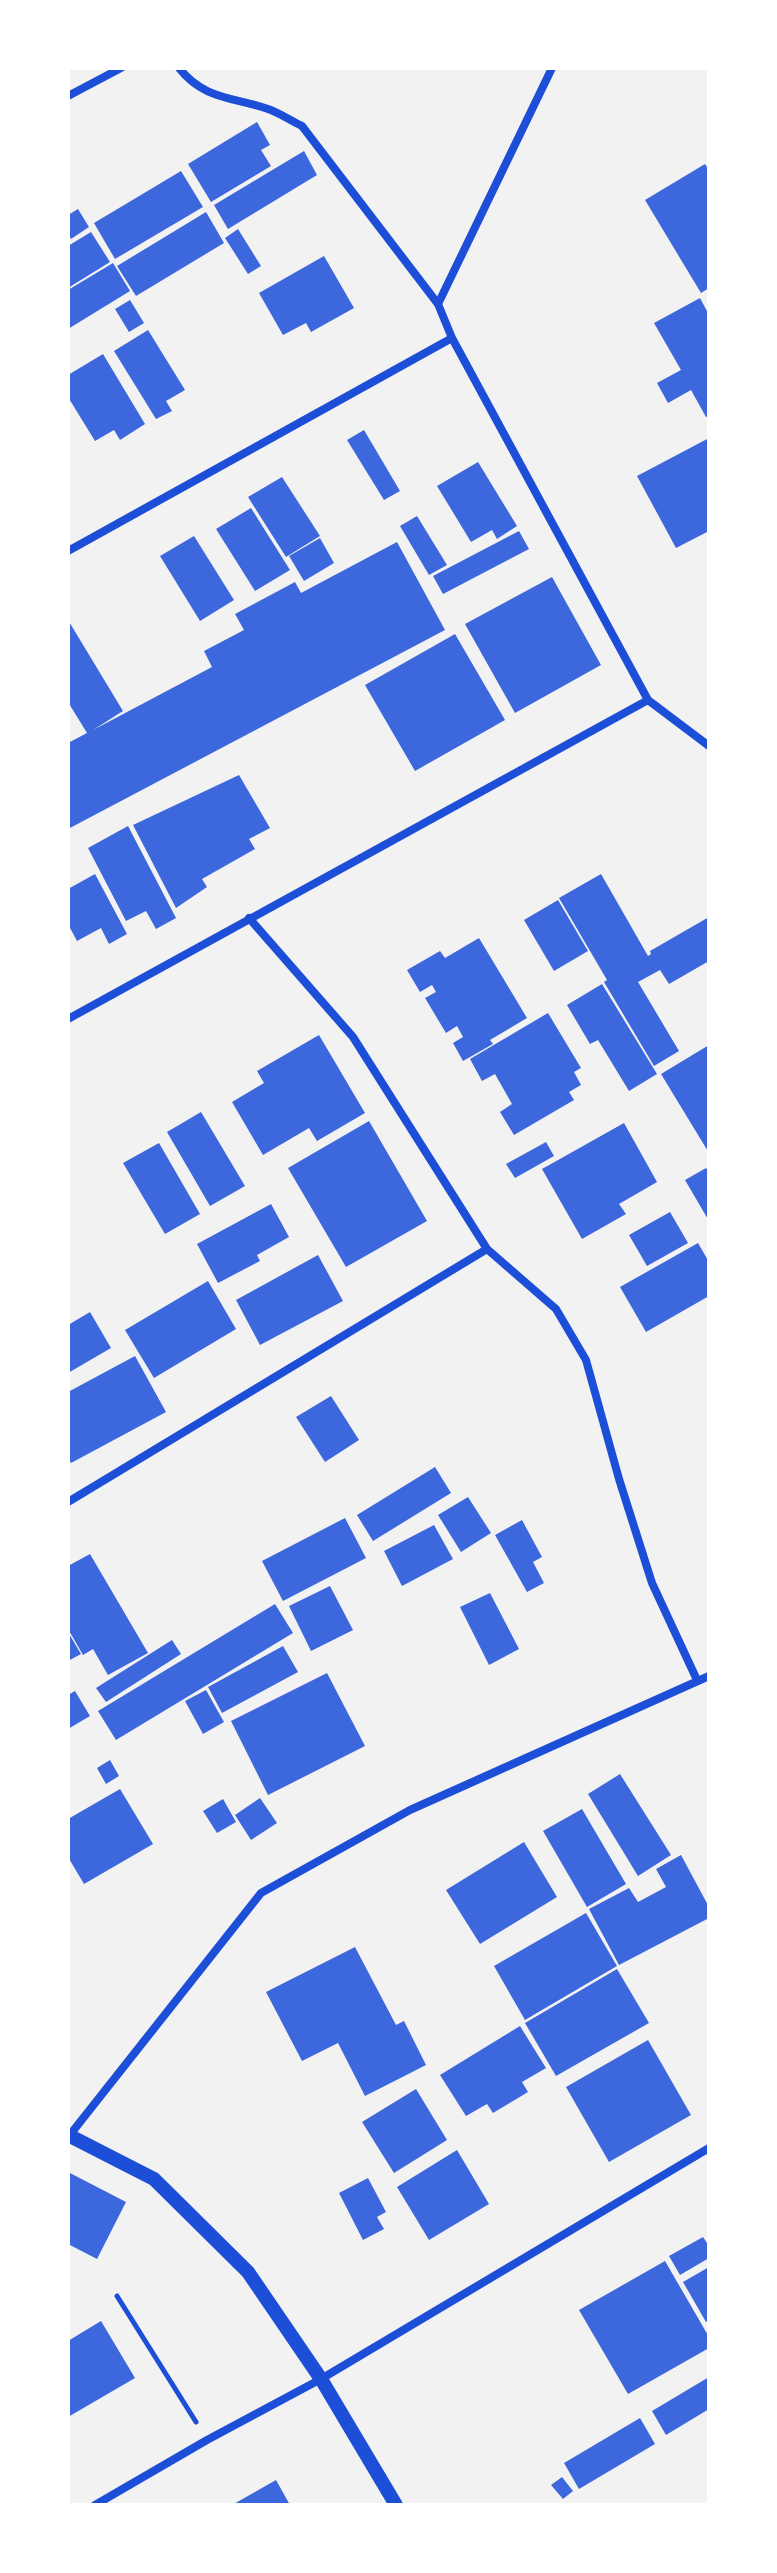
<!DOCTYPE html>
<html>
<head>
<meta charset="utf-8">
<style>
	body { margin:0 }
	#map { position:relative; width:777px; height:2573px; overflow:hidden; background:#f2f2f2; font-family:Bitter,serif }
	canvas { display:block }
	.frame { position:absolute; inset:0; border:70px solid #fff; pointer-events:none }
</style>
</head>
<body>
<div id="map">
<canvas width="777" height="2573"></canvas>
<div class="frame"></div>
</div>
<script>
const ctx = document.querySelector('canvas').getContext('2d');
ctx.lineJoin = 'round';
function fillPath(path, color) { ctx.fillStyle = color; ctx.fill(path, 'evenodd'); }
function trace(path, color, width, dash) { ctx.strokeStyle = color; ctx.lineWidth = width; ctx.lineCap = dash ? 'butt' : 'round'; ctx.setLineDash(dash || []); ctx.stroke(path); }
const building = new Path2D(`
	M257 122 270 145 261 150 271 166 211 202 188 164Z
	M304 151 317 175 228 229 214 205Z
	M705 164 709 170V288L701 293 645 200Z
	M181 171 203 207 115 259 94 223Z
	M78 209 89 227 71 239 68 233V215Z
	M206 212 224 243 136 296 117 266Z
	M238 229 261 266 248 274 225 238Z
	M91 232 110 262 68 288V246Z
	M324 256 354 308 311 332 306 323 283 335 259 293Z
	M113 263 130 291 68 329V290Z
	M700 298 709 315V416L706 417 691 390 668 403 657 383 681 370 654 323Z
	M130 300 144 323 129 332 115 309Z
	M148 330 185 390 166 401 172 411 156 419 114 351Z
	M103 354 145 424 120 440 114 430 95 441 68 397V375Z
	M364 430 400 491 384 500 347 440Z
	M709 438V531L676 548 637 476Z
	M478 462 517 526 497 539 492 530 471 542 437 486Z
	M282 477 320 536 286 557 248 497Z
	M251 508 290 570 255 591 216 529Z
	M417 516 447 565 429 575 400 526Z
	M519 531 529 549 443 594 433 576Z
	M194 536 234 600 200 621 160 556Z
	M320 538 334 563 304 581 289 556Z
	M397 542 445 630 68 829V743L87 733 68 702V620L123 711 93 730 212 667 204 651 244 630 235 614 295 582 301 593Z
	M552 577 601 665 515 713 465 624Z
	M455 634 505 720 415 771 365 685Z
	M239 775 270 828 249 839 255 849 202 879 207 887 176 908 133 825Z
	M128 826 176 918 156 929 146 911 126 921 88 848Z
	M95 874 127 934 109 944 101 928 77 941 68 924V889Z
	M601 874 648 956 651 954 650 951 709 917V961L669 984 660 970 638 982 679 1051 654 1066 604 982 607 980 559 898Z
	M558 900 588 951 554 971 524 920Z
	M479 938 527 1018 490 1040 493 1044 463 1061 453 1043 463 1037 457 1026 446 1033 425 998 436 992 432 985 420 992 407 970 440 951 445 958Z
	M602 984 657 1074 629 1091 598 1040 590 1044 567 1005Z
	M548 1013 581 1068 574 1072 581 1085 569 1092 574 1100 514 1135 500 1112 512 1104 495 1074 482 1081 470 1059Z
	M319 1035 365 1113 317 1141 309 1128 263 1155 232 1102 264 1083 257 1071Z
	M709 1045V1153L661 1074Z
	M201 1112 245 1186 210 1206 167 1132Z
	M369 1121 427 1221 346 1267 288 1168Z
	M624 1123 657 1182 619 1204 626 1214 582 1239 542 1169Z
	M546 1142 554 1156 515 1178 506 1164Z
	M159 1143 200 1214 165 1234 123 1163Z
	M706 1168 709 1172V1221L685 1180Z
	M271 1204 289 1237 257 1255 260 1261 218 1283 197 1244Z
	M670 1212 688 1243 647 1266 629 1235Z
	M698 1243 709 1262V1296L646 1332 620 1287Z
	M318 1255 343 1301 260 1345 236 1300Z
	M208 1281 236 1329 154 1378 125 1330Z
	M90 1312 111 1348 68 1373V1325Z
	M135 1356 166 1412 71 1463 68 1458V1392Z
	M331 1396 359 1440 325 1462 296 1417Z
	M435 1467 451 1493 373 1541 357 1515Z
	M468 1497 491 1533 461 1552 438 1515Z
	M345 1518 366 1558 283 1601 262 1561Z
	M522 1520 542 1557 533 1562 544 1583 527 1592 495 1535Z
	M434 1525 453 1559 402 1586 384 1551Z
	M90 1554 148 1653 108 1675 93 1649 83 1655 68 1629V1566Z
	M330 1586 353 1630 311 1651 289 1606Z
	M490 1593 519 1649 489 1665 460 1607Z
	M275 1604 293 1633 116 1740 98 1711Z
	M68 1632 81 1654 68 1661Z
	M172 1640 181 1654 106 1702 96 1688Z
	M283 1646 298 1672 222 1713 208 1687Z
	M327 1673 365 1746 268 1795 231 1721Z
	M206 1690 224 1722 203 1734 185 1701Z
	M75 1691 90 1716 68 1729V1695Z
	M110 1760 119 1776 106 1784 97 1768Z
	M620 1774 671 1855 638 1876 588 1794Z
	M120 1789 153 1844 84 1884 68 1857V1819Z
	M260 1798 277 1823 251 1840 235 1815Z
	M223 1799 236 1822 217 1833 203 1811Z
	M582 1809 626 1884 587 1907 543 1831Z
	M524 1842 557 1897 480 1944 446 1890Z
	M681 1855 709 1907V1918L619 1965 589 1909 629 1888 638 1902 666 1887 656 1869Z
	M586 1913 617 1966 525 2020 494 1966Z
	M355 1947 396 2025 404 2021 426 2065 365 2096 338 2043 302 2061 266 1992Z
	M617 1969 649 2023 556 2076 525 2023Z
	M520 2026 546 2068 522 2082 528 2092 493 2113 487 2104 466 2116 440 2075Z
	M648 2040 691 2115 609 2162 566 2087Z
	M416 2089 447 2140 394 2173 362 2122Z
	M457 2150 489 2204 429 2240 397 2187Z
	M68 2172 126 2202 97 2259 68 2244Z
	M368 2178 386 2212 377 2217 384 2229 363 2240 339 2193Z
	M703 2237 709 2246V2258L680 2275 669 2256Z
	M665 2261 709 2337V2348L628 2394 579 2310Z
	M709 2267V2321L706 2322 683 2282Z
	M101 2321 135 2378 68 2417V2341Z
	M709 2377V2409L666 2435 652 2411Z
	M640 2418 655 2444 579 2489 564 2463Z
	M562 2477 573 2491 563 2499 551 2485Z
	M276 2480 290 2505H232Z`);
const path = new Path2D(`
	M117 2296 196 2422`);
const minor = new Path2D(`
	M179 68C204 100 234 97 268 109 280 113 291 121 302 126L438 304 452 338 648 700 709 746
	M68 96 121 68
	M438 304 552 68
	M68 551 452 338
	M249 918 353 1037 487 1249 556 1309 586 1360 619 1479 652 1583 697 1680
	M68 1019 648 700
	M68 1502 487 1249
	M69 2136 261 1893 410 1810 709 1676
	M95 2505 207 2440 321 2379 709 2148`);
const tertiary = new Path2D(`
	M68 2135 154 2179 248 2272 321 2379 396 2505`);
fillPath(building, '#3d67dc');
trace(path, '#1d4ed8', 5);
trace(minor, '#1d4ed8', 8);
trace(tertiary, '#1d4ed8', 14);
</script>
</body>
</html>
